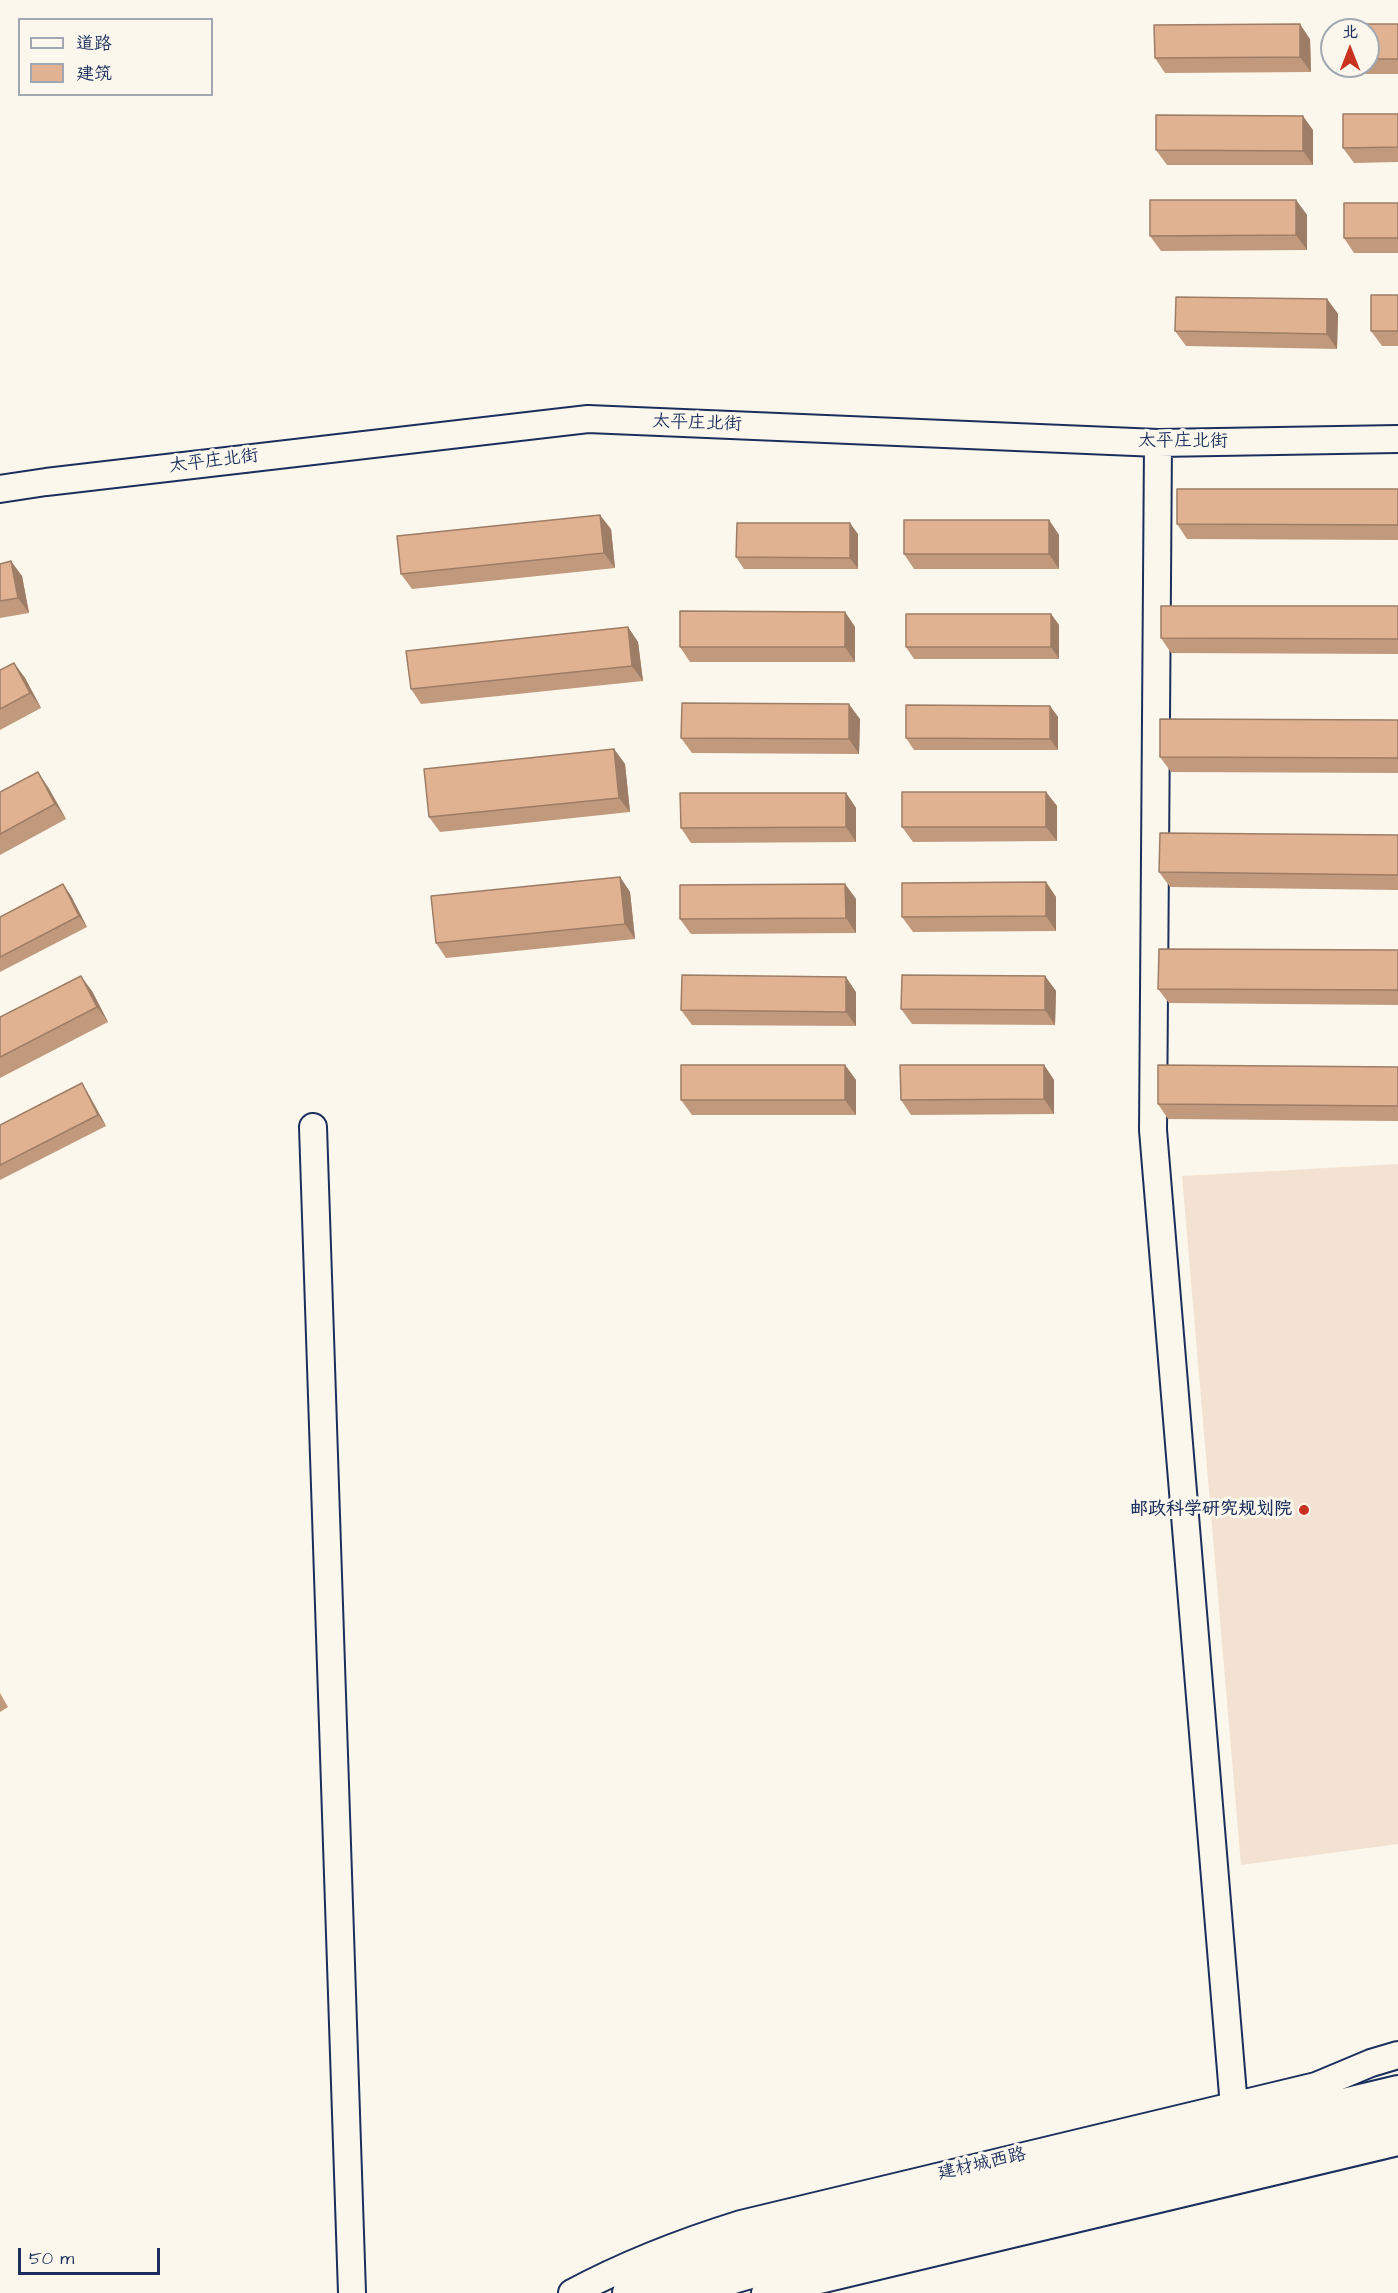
<!DOCTYPE html>
<html>
<head>
<meta charset="utf-8">
<style>
	body { margin:0 }
	#map { position:relative; width:1398px; height:2293px; overflow:hidden; background:#fbf7ec; font-family:"Architects Daughter","LXGW WenKai TC",sans-serif }
	canvas { display:block }
	.legend { position:absolute; left:18px; top:18px; width:195px; height:78px; box-sizing:border-box; background:#fbf7ec; border:2px solid #a1a7b3; margin:0; padding:8px 10px; list-style:none; font-size:18px; color:#1b2f5e }
	.legend li { display:flex; align-items:center; gap:12px; height:30px }
	.legend b { width:30px; border:2px solid #a1a7b3 }
	.north { position:absolute; left:1320px; top:18px; width:60px; height:60px; box-sizing:border-box; background:#fbf7ec; border:2px solid #a1a7b3; border-radius:50%; rotate:0deg; font-size:16px; font-weight:700; line-height:24px; text-align:center; color:#1b2f5e }
	.north::after { content:''; display:block; margin:auto; width:21px; height:27px; background:#c8321e; clip-path:polygon(50% 0,100% 100%,50% 72%,0 100%) }
	.scale { position:absolute; left:18px; top:2248px; width:142px; height:27px; box-sizing:border-box; border:3px solid #1b2f5e; border-top:0; padding-left:8px; font-size:18px; line-height:21px; white-space:nowrap; color:#1b2f5e; -webkit-text-stroke:4px #fbf7ec; paint-order:stroke }
</style>
</head>
<body>
<div id="map">
<canvas width="1398" height="2293"></canvas>
<ul class="legend">
<li><b style="height:8px;background:#fbf7ec"></b>道路</li>
<li><b style="height:16px;background:#e0b291"></b>建筑</li>
</ul>
<div class="north">北</div>
<div class="scale">50 m</div>
</div>
<script>
const ctx = document.querySelector('canvas').getContext('2d');
ctx.lineJoin = 'round';
function fillPath(path, color) { ctx.fillStyle = color; ctx.fill(path, 'evenodd'); }
function trace(path, color, width, dash) { ctx.strokeStyle = color; ctx.lineWidth = width; ctx.lineCap = dash ? 'butt' : 'round'; ctx.setLineDash(dash || []); ctx.stroke(path); }
function write(font, color, halo, rows, align = 'center') {
  ctx.font = font + ' "Architects Daughter","LXGW WenKai TC",sans-serif'; ctx.lineWidth = 6; ctx.setLineDash([]); ctx.textBaseline = 'middle'; ctx.strokeStyle = halo; ctx.fillStyle = color; for (const [text, x, y, turn = 0] of rows) {
    ctx.save(); ctx.translate(x, y); ctx.rotate((+turn || 0) * Math.PI / 180); ctx.textAlign = isNaN(turn) ? turn : align; if (halo) ctx.strokeText(text, 0, 0); ctx.fillText(text, 0, 0); ctx.restore();
  }
}
const built = new Path2D(`
	M1398 1164V1844L1241 1865 1182 1176Z`);
const minor = new Path2D(`
	M1158 443 1153 1130 1236 2131
	M0 489 46 482 588 419 1158 443 1398 439
	M313 1127 352 2293
	M572 2293C626 2264 683 2242 741 2224L1316 2086 1371 2063 1398 2055
	M765 2293 1398 2142`);
const major = new Path2D(`
	M629 2293 707 2261 775 2241 1398 2092
	M686 2293 736 2276 778 2264 1398 2117`);
const wall = new Path2D(`
	M1398 24V74H1353L1348 66H1368V30Z
	M1310 39 1311 72 1165 73 1155 58Z
	M1398 114V162L1354 163 1343 148Z
	M1313 130V165H1167L1156 150Z
	M1296 200 1307 215V250L1161 251 1150 236Z
	M1398 203V253H1354L1344 238Z
	M1398 295V346H1382L1371 331Z
	M1327 299 1338 314 1337 349 1186 346 1175 331Z
	M1398 489V540L1187 539 1177 524Z
	M1049 520 1059 535V569H914L904 554Z
	M611 529 615 568 412 589 401 574Z
	M858 534V569H744L736 557Z
	M0 564 22 576 29 613 0 618Z
	M1398 606V654L1171 653 1161 638Z
	M845 612 855 627V662H690L680 647Z
	M1051 614 1059 625V659H914L906 647Z
	M628 627 638 642 643 681 421 704 411 689Z
	M14 663 25 678 41 708 0 730V670Z
	M1050 706 1058 717V750H914L906 738Z
	M860 719 859 754 692 753 681 738Z
	M1398 720V773L1171 772 1160 757Z
	M614 749 625 764 630 812 440 832 429 817Z
	M48 787 66 819 0 855V792Z
	M1046 792 1057 806V841L913 842 902 827Z
	M846 793 856 808V842L691 843 681 828Z
	M1398 835V890L1170 887 1159 872Z
	M620 877 630 892 635 939 446 958 436 943Z
	M1046 882 1056 897V931L913 932 902 917Z
	M63 884 71 896 87 927 0 972V917Z
	M845 884 856 899V933L691 934 680 919Z
	M1398 950V1005L1169 1003 1158 989Z
	M1045 976 1056 991 1055 1025 912 1024 901 1009Z
	M92 991 108 1022 0 1078V1017Z
	M856 992V1026L692 1025 681 1010Z
	M845 1065 856 1080V1115H692L681 1100Z
	M1044 1065 1054 1080V1114L911 1115 901 1100Z
	M1398 1067V1121L1168 1119 1158 1104Z
	M89 1095 106 1126 0 1180V1125Z
	M0 1693 8 1707 0 1712Z`);
const shadedWall = new Path2D(`
	M1300 24 1310 39 1311 72 1300 57Z
	M1303 116 1313 130V165L1303 151Z
	M1296 200 1307 215V250L1296 235Z
	M1327 299 1338 314 1337 349 1327 334Z
	M600 515 611 529 615 568 604 553Z
	M1049 520 1059 535V569L1049 554Z
	M850 523 858 534V569L850 558Z
	M11 561 22 576 29 613 18 598Z
	M845 612 855 627V662L845 647Z
	M1051 614 1059 625V659L1051 647Z
	M628 627 638 642 643 681 632 666Z
	M14 663 25 678 41 708 30 693Z
	M849 704 860 719 859 754 849 739Z
	M1050 706 1058 717V750L1050 739Z
	M614 749 625 764 630 812 619 798Z
	M38 772 48 787 66 819 55 804Z
	M1046 792 1057 806V841L1046 827Z
	M846 793 856 808V842L846 827Z
	M620 877 630 892 635 939 625 924Z
	M1046 882 1056 897V931L1046 916Z
	M63 884 71 896 87 927 79 916Z
	M845 884 856 899V933L846 918Z
	M81 976 92 991 108 1022 97 1007Z
	M1045 976 1056 991 1055 1025 1045 1010Z
	M846 977 856 992V1026L846 1012Z
	M845 1065 856 1080V1115L845 1100Z
	M1044 1065 1054 1080V1114L1044 1099Z
	M82 1083 89 1095 106 1126 98 1115Z`);
const building = new Path2D(`
	M1300 24V57L1155 58 1154 25Z
	M1343 24H1398V59H1368V30H1343Z
	M1343 114H1398V147L1343 148Z
	M1156 115 1303 116V151L1156 150Z
	M1150 200H1296V235L1150 236Z
	M1344 203H1398V238H1344Z
	M1371 295H1398V331H1371Z
	M1176 297 1327 299V334L1175 331Z
	M1177 489H1398V525L1177 524Z
	M600 515 604 553 401 574 397 536Z
	M904 520H1049V554H904Z
	M737 523H850V558L736 557Z
	M11 561 18 598 0 601V564Z
	M1161 606H1398V639L1161 638Z
	M680 611 845 612V647H680Z
	M906 614H1051V647H906Z
	M628 627 632 666 411 689 406 651Z
	M14 663 30 693 0 709V670Z
	M682 703 849 704V739L681 738Z
	M906 705 1050 706V739L906 738Z
	M1160 719 1398 720V758L1160 757Z
	M614 749 619 798 429 817 424 769Z
	M38 772 55 804 0 834V792Z
	M902 792H1046V827H902Z
	M680 793H846V827L681 828Z
	M1160 833 1398 835V875L1159 872Z
	M620 877 625 924 436 943 431 896Z
	M1046 882V916L902 917V883Z
	M63 884 79 916 0 957V917Z
	M845 884 846 918 680 919V885Z
	M1159 949 1398 950V990L1158 989Z
	M682 975 846 977V1012L681 1010Z
	M902 975 1045 976V1010L901 1009Z
	M81 976 97 1007 0 1057V1017Z
	M681 1065H845V1100H681Z
	M900 1065H1044V1099L901 1100Z
	M1158 1065 1398 1067V1106L1158 1104Z
	M82 1083 98 1115 0 1165V1125Z`);
const markers = [
	[1304,1510,6,"#c8321e"]
];
const streetNames = [
	["太平庄北街",697,424,2],
	["太平庄北街",1183,442],
	["太平庄北街",214,462,-7],
	["建材城西路",982,2165,-13]
];
const poiNames = [
	["邮政科学研究规划院",1292,1510]
];
fillPath(built, '#f3e2d1');
trace(minor, '#1b2f5e', 30);
trace(major, '#1b2f5e', 36);
trace(minor, '#fbf7ec', 26);
trace(major, '#fbf7ec', 32);
fillPath(wall, '#c1997d');
fillPath(shadedWall, '#9d7d66');
fillPath(building, '#e0b291');
trace(building, '#9d7d66', 1.5);
for (const [x, y, r, color] of markers) { const dot = new Path2D(); dot.arc(x, y, r, 0, 2 * Math.PI); ctx.fillStyle = color; ctx.fill(dot); trace(dot, '#fbf7ec', 2); }
write('18px', '#1b2f5e', '#fbf7ec', streetNames);
write('bold 18px', '#1b2f5e', '#fbf7ec', poiNames, 'right');
</script>
</body>
</html>
